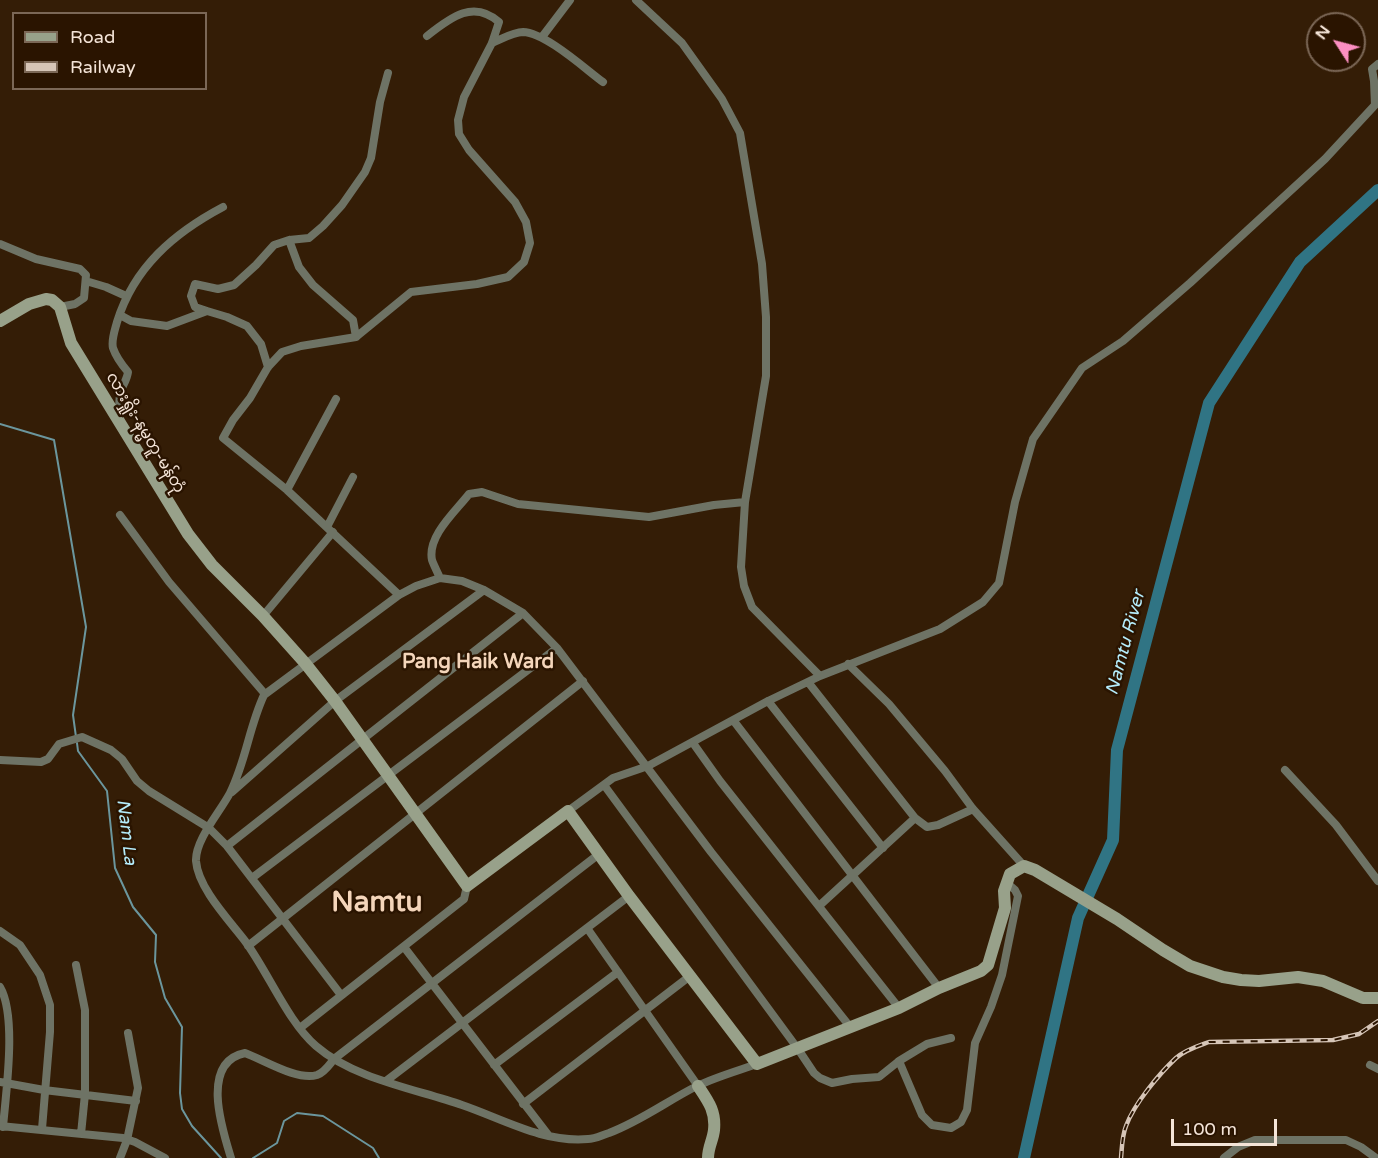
<!DOCTYPE html>
<html>
<head>
<meta charset="utf-8">
<style>
	body { margin:0 }
	#map { position:relative; width:1378px; height:1158px; overflow:hidden; background:#341d06; font-family:"Varela Round",sans-serif }
	canvas { display:block }
	.legend { position:absolute; left:12px; top:12px; width:195px; height:78px; box-sizing:border-box; background:#2a1400; border:2px solid #7b6756; margin:0; padding:8px 10px; list-style:none; font-size:18px; color:#f4e4d7 }
	.legend li { display:flex; align-items:center; gap:12px; height:30px }
	.legend b { width:30px; border:2px solid #7b6756 }
	.north { position:absolute; left:1306px; top:12px; width:60px; height:60px; box-sizing:border-box; background:#2a1400; border:2px solid #7b6756; border-radius:50%; rotate:306deg; font-size:16px; font-weight:700; line-height:24px; text-align:center; color:#f4e4d7 }
	.north::after { content:''; display:block; margin:auto; width:21px; height:27px; background:#fc8fc2; clip-path:polygon(50% 0,100% 100%,50% 72%,0 100%) }
	.scale { position:absolute; left:1171px; top:1119px; width:106px; height:27px; box-sizing:border-box; border:3px solid #f4e4d7; border-top:0; padding-left:8px; font-size:18px; line-height:21px; white-space:nowrap; color:#f4e4d7; -webkit-text-stroke:4px #2a1400; paint-order:stroke }
</style>
</head>
<body>
<div id="map">
<canvas width="1378" height="1158"></canvas>
<ul class="legend">
<li><b style="height:8px;background:#98a18a"></b>Road</li>
<li><b style="height:8px;background:#d6c5b7"></b>Railway</li>
</ul>
<div class="north">N</div>
<div class="scale">100 m</div>
</div>
<script>
const ctx = document.querySelector('canvas').getContext('2d');
ctx.lineJoin = 'round';
function trace(path, color, width, dash) { ctx.strokeStyle = color; ctx.lineWidth = width; ctx.lineCap = dash ? 'butt' : 'round'; ctx.setLineDash(dash || []); ctx.stroke(path); }
function write(font, color, halo, rows, align = 'center') {
  ctx.font = font + ' "Varela Round","Noto Sans Myanmar",sans-serif'; ctx.lineWidth = 5; ctx.setLineDash([]); ctx.textBaseline = 'middle'; ctx.strokeStyle = halo; ctx.fillStyle = color; for (const [text, x, y, turn = 0] of rows) {
    ctx.save(); ctx.translate(x, y); ctx.rotate((+turn || 0) * Math.PI / 180); ctx.textAlign = isNaN(turn) ? turn : align; if (halo) ctx.strokeText(text, 0, 0); ctx.fillText(text, 0, 0); ctx.restore();
  }
}
const stream = new Path2D(`
	M0 424 54 440 86 627 73 715 76 737
	M77 743 78 751 107 791 115 868 133 907 156 935 155 962 165 998 182 1027 180 1093 182 1109 192 1126 221 1158
	M253 1158 277 1143 284 1121 297 1113 323 1116 373 1148 379 1158`);
const river = new Path2D(`
	M1024 1158 1078 918 1113 840 1117 750 1209 403 1300 262 1378 190`);
const street = new Path2D(`
	M636 0 682 43 722 99 740 133 762 264 766 317V376L745 502 741 567 744 586 752 607 820 676
	M542 37 570 0
	M492 43C502 39 513 32 523 32 546 33 584 68 603 82
	M289 240 299 267 313 285 353 320 356 337
	M0 244 36 259 80 269 86 275 84 298 75 304 60 307
	M86 281 106 287 126 296
	M207 311 195 307 191 296 195 284 218 289 234 285 256 265 274 245 289 240 309 238 323 226 342 205 365 172 371 158 380 102 388 73
	M120 315 131 321 167 326 207 311 227 317 247 326 261 344 268 367
	M118 420C119 412 119 403 120 395 120 389 127 381 128 372 122 365 116 357 113 348 111 340 115 330 117 322 134 267 174 233 223 207
	M287 490 336 399
	M120 515 169 582 265 694
	M327 527 353 477
	M440 578C438 573 434 566 432 560 427 536 456 511 469 494L482 492 518 504 649 517 714 505 745 502
	M399 595 287 490 223 438 233 420 250 398 268 367 282 352 301 346 356 337 411 292 477 284 508 277 524 262 530 243 526 222 515 202 469 150 459 134 458 120 464 97 492 43 499 22C474 0 452 16 427 36
	M263 616 333 532
	M848 664 889 704 945 771 973 809 1024 866
	M808 682 915 818 927 827 938 825 973 809
	M768 701 883 848
	M733 720 939 988
	M693 743 720 781 899 1008
	M0 760 41 762 48 759 59 744 82 737 111 750 122 759 137 781 149 791 209 828 227 846 341 995
	M1285 770 1336 825 1378 881
	M604 785 798 1049 814 1073 820 1078 832 1083 852 1079 879 1077 899 1061 927 1044 951 1038
	M232 792 335 701 484 590
	M568 811 613 778 648 766 768 701 820 676 940 629 983 602 999 583 1015 502 1033 439 1082 368 1123 341 1190 283 1325 159 1375 105 1374 81 1372 69 1378 64
	M227 846 523 613
	M252 878 557 648
	M819 906 915 818
	M587 928 698 1086
	M0 931 20 945 40 975 50 1005V1032L42 1129
	M248 946 583 681
	M404 947 549 1136
	M76 965 85 1010V1094L81 1134
	M0 987C17 1016 6 1092 3 1127
	M300 1028 464 899 467 886
	M899 1061 922 1115 932 1125 951 1128 961 1122 967 1110 975 1043 991 1007 1002 975 1018 896 1015 890 1007 883
	M757 1064C737 1071 716 1077 697 1086 667 1101 641 1121 609 1133 602 1135 595 1139 588 1139 543 1143 503 1119 462 1105 416 1089 354 1079 316 1046 288 1022 268 972 245 941 229 920 198 888 196 861 195 840 220 812 230 793 246 761 249 727 264 695L399 595 416 586 440 578 462 581 484 590 523 613 557 648 711 852 851 1028
	M494 1065 618 972
	M1370 1065 1378 1069
	M386 1081 629 896
	M0 1082 44 1090 136 1101
	M523 1104 690 976
	M0 1126 123 1138 135 1142 165 1158
	M120 1158 127 1140 138 1088 128 1033
	M231 1158C222 1129 200 1062 245 1053 264 1060 297 1081 317 1075 325 1072 329 1065 334 1059L599 854
	M1224 1158 1238 1147 1255 1140H1346L1361 1147 1376 1158`);
const secondary = new Path2D(`
	M0 321 29 304 46 299 52 300 60 307 71 343 188 534 212 565 263 616 305 663 335 701 467 886 568 811 629 896 757 1064 899 1008 939 988 981 971 988 965 1005 908 1004 891 1010 874 1024 866 1035 870 1117 919 1163 950 1190 966 1223 977 1241 980 1259 981 1298 977 1323 981 1363 998H1378
	M698 1086C708 1101 716 1111 714 1130 713 1140 708 1147 708 1158`);
const rail = new Path2D(`
	M1121 1158C1122 1147 1122 1136 1126 1126 1134 1104 1159 1074 1176 1058 1185 1050 1198 1046 1209 1042L1333 1040 1359 1034 1378 1021`);
const streetNames = [
	["လားရှိုး-နမ္မတူ-မန်တုံ",145,433,59]
];
const waterNames = [
	["Namtu River",1126,643,-75],
	["Nam La",126,832,83]
];
const quarterNames = [
	["Pang Haik Ward",478,663]
];
const townNames = [
	["Namtu",377,904]
];
trace(stream, '#6b969d', 2);
trace(river, '#307484', 12);
trace(street, '#6e7365', 8);
trace(secondary, '#98a18a', 12);
trace(rail, '#d6c5b7', 4.5);
trace(rail, '#2a1400', 2, [7]);
write('16px', '#f4e4d7', '#2a1400', streetNames);
write('italic 18px', '#b5edfc', '#2a1400', waterNames);
write('bold 20px', '#f4d5ba', '#2a1400', quarterNames);
write('bold 28px', '#f4d5ba', '#2a1400', townNames);
</script>
</body>
</html>
